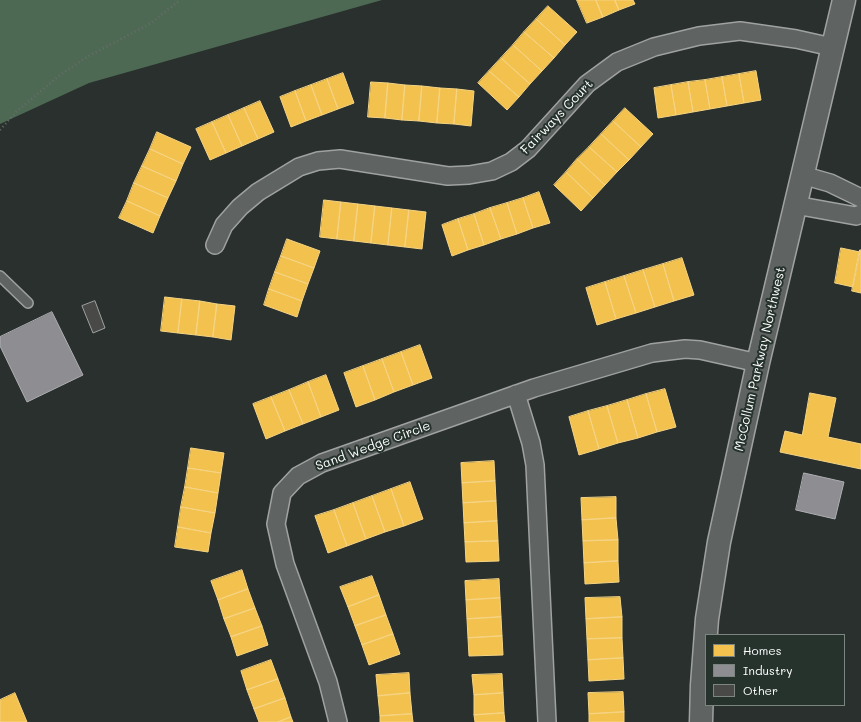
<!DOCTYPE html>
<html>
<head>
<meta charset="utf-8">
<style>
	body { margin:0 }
	#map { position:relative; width:861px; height:722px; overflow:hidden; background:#29302d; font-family:Mali,sans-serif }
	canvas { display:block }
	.legend { position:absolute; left:705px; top:634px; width:140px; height:72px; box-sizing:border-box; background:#26332d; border:1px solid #7d8581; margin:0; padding:5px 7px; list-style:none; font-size:12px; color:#fff }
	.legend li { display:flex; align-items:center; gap:8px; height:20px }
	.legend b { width:20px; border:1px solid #7d8581 }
</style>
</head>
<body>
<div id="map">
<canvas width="861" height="722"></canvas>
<ul class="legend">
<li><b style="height:11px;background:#f2c14e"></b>Homes</li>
<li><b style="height:11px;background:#8d8d92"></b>Industry</li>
<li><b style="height:11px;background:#494a48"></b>Other</li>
</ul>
</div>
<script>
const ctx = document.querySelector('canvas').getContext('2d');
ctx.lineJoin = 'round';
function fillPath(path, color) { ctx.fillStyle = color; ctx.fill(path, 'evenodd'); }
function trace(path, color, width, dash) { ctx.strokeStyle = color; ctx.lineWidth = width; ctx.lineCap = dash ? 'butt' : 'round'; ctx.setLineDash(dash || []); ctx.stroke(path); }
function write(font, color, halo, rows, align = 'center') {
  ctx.font = font + ' Mali,sans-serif'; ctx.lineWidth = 4; ctx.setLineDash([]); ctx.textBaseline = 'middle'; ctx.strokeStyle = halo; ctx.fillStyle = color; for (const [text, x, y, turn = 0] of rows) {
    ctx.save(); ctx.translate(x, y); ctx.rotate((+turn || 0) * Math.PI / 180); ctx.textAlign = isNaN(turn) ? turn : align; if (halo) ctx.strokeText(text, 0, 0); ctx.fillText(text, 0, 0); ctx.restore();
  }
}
const green = new Path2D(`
	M0 0H382L89 83 0 124Z`);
const homes = new Path2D(`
	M577 0H596L603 17 587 23Z
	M596 0H615L619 10 603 17Z
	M615 0H633L635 4 619 10Z
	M548 6 577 32 565 45 536 19Z
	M536 19 565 45 554 58 524 32Z
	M524 32 554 58 542 71 513 45Z
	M513 45 542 71 530 84 501 58Z
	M501 58 530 84 519 97 489 71Z
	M489 71 519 97 507 110 478 83Z
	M756 71 761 100 744 103 739 74Z
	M343 73 354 103 338 109 327 79Z
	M739 74 744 103 727 106 722 77Z
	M722 77 727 106 710 109 705 80Z
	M327 79 338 109 322 115 311 85Z
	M705 80 710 109 693 112 688 82Z
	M371 82 388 83 385 118 368 117Z
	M688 82 693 112 676 115 671 85Z
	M388 83 405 85 402 120 385 118Z
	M311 85 322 115 306 121 295 91Z
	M405 85 422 86 419 121 402 120Z
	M671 85 676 115 658 118 654 88Z
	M422 86 440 88 437 123 419 121Z
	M440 88 457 89 454 124 437 123Z
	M457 89 474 91 471 126 454 124Z
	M295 91 306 121 291 127 280 97Z
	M260 101 274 132 258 139 244 108Z
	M244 108 258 139 242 146 228 115Z
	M625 108 653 134 641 147 613 121Z
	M228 115 242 146 226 153 212 122Z
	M613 121 641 147 629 160 601 134Z
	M212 122 226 153 210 160 196 129Z
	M157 132 191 147 183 164 150 149Z
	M601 134 629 160 617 172 589 147Z
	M589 147 617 172 605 185 577 159Z
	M150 149 183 164 176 181 142 166Z
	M577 159 605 185 593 198 566 172Z
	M142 166 176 181 168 198 134 183Z
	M566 172 593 198 581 211 554 185Z
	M134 183 168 198 160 216 127 201Z
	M539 192 550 223 533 228 523 198Z
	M523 198 533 228 517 234 507 203Z
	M324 200 341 202 337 239 320 237Z
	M127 201 160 216 153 233 119 218Z
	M341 202 358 204 354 241 337 239Z
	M507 203 517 234 501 239 490 208Z
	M358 204 375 206 371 243 354 241Z
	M375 206 392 208 388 245 371 243Z
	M392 208 409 210 405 247 388 245Z
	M490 208 501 239 484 245 474 214Z
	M409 210 426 212 422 249 405 247Z
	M474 214 484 245 468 250 458 219Z
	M458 219 468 250 452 256 442 225Z
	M287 239 320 251 314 268 281 256Z
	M841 248 860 252 853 287 835 283Z
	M860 250H861V293L852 291Z
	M281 256 314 268 308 284 275 272Z
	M682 258 694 295 674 301 663 264Z
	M663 264 674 301 655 307 643 270Z
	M643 270 655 307 636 313 624 276Z
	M275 272 308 284 302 301 269 289Z
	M624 276 636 313 616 319 605 282Z
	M605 282 616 319 597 325 586 288Z
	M269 289 302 301 297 317 264 305Z
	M165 297 182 299 178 333 161 331Z
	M182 299 200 301 196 335 178 333Z
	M200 301 217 304 213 337 196 335Z
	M217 304 235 306 231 340 213 337Z
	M420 345 432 378 413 385 401 352Z
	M401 352 413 385 394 392 382 359Z
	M382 359 394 392 375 400 363 366Z
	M363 366 375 400 356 407 344 373Z
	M326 375 339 410 321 417 308 382Z
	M308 382 321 417 303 424 289 390Z
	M665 389 676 427 657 432 646 394Z
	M289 390 303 424 285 431 271 397Z
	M810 393 836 398 828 437 861 444V469L780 452 785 431 802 435Z
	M646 394 657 432 638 438 627 400Z
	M271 397 285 431 266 439 253 404Z
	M627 400 638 438 618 443 607 406Z
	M607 406 618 443 599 449 588 411Z
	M588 411 599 449 579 455 569 417Z
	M191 448 224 453 221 473 188 468Z
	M494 461 495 481 462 483 461 463Z
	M188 468 221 473 218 493 185 487Z
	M495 481 496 501 463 503 462 483Z
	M410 482 423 519 404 526 391 489Z
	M185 487 218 493 215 513 181 507Z
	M391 489 404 526 385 532 372 496Z
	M372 496 385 532 366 539 353 503Z
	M616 497V518L582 520 581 498Z
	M496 501 497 521 464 523 463 503Z
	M353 503 366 539 347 546 334 510Z
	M181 507 215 513 211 533 178 527Z
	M334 510 347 546 328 553 315 516Z
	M616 518 618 540 583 541 582 520Z
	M497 521 498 541 465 542 464 523Z
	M178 527 211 533 208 552 175 547Z
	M618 540V561L584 563 583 541Z
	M498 541 499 561 466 562 465 542Z
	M618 561 619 582 585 584 584 563Z
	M242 570 248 589 218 600 211 581Z
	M372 576 379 595 348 607 340 587Z
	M499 579 500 598 466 600 465 581Z
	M248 589 255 608 224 619 218 600Z
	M379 595 386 615 355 626 348 607Z
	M620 597 622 617 586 619 585 598Z
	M500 598 501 617 467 619 466 600Z
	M255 608 262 626 231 637 224 619Z
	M386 615 393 634 362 645 355 626Z
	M501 617 502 636 468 638 467 619Z
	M622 617V638L587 639 586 619Z
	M262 626 268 645 237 656 231 637Z
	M393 634 400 654 369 665 362 645Z
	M502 636 503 655 469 656 468 638Z
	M622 638 623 658 588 660 587 639Z
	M623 658 624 679 589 681 588 660Z
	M271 660 278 679 247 690 241 671Z
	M409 673 410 693 378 696 376 675Z
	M502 674 503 693 474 695 472 675Z
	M278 679 285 698 254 709 247 690Z
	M623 692 624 712 589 714 588 693Z
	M15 693 27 722H0V700Z
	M410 693 412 714 380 716 378 696Z
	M503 693 504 713 474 715V695Z
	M285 698 291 717 278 722H259L254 709Z
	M624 712V722H589V714Z
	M504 713 505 722H475L474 715Z
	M412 714 413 722H380V716Z
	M291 717 293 722H278Z`);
const industry = new Path2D(`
	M52 312 83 375 27 402 0 346V337Z
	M804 473 844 482 835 519 796 510Z`);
const building = new Path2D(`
	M95 301 105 328 93 333 82 306Z`);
const path = new Path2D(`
	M0 130 16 112 60 75 87 57 151 23 180 0`);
const service = new Path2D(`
	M0 276 28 303`);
const minor = new Path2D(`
	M802 175 830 183 861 198
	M795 205 856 216 861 214
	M215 245 224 225 240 207 258 192 299 167 318 161 340 159 448 176 469 175 492 171 511 162 528 149 587 84 617 62 654 47 699 36 740 31 796 39 832 47
	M516 394 531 443 535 465 547 722
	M338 722 328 682 285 564 276 524 282 493 298 476 322 463 534 388 652 353 685 349 700 350 758 363`);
const tertiary = new Path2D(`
	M701 722 702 685 707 619 719 542 758 363 844 0`);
const streetNames = [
	["Fairways Court",557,117,-46],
	["McCollum Parkway Northwest",760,359,-77],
	["Sand Wedge Circle",373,446,-20]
];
fillPath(green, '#4d6954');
fillPath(homes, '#f2c14e');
trace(homes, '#f6d483', 1);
fillPath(industry, '#8d8d92');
trace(industry, '#afafb3', 1);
fillPath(building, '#494a48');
trace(building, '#9fa2a0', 1);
trace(service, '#9fa2a0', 12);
trace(minor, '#9fa2a0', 20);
trace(tertiary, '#9fa2a0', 25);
trace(path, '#686c69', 2.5, [1, 3]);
trace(service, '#5f6362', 9);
trace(minor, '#5f6362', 17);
trace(tertiary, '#5f6362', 22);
write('13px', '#fff', '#26332d', streetNames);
</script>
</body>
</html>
